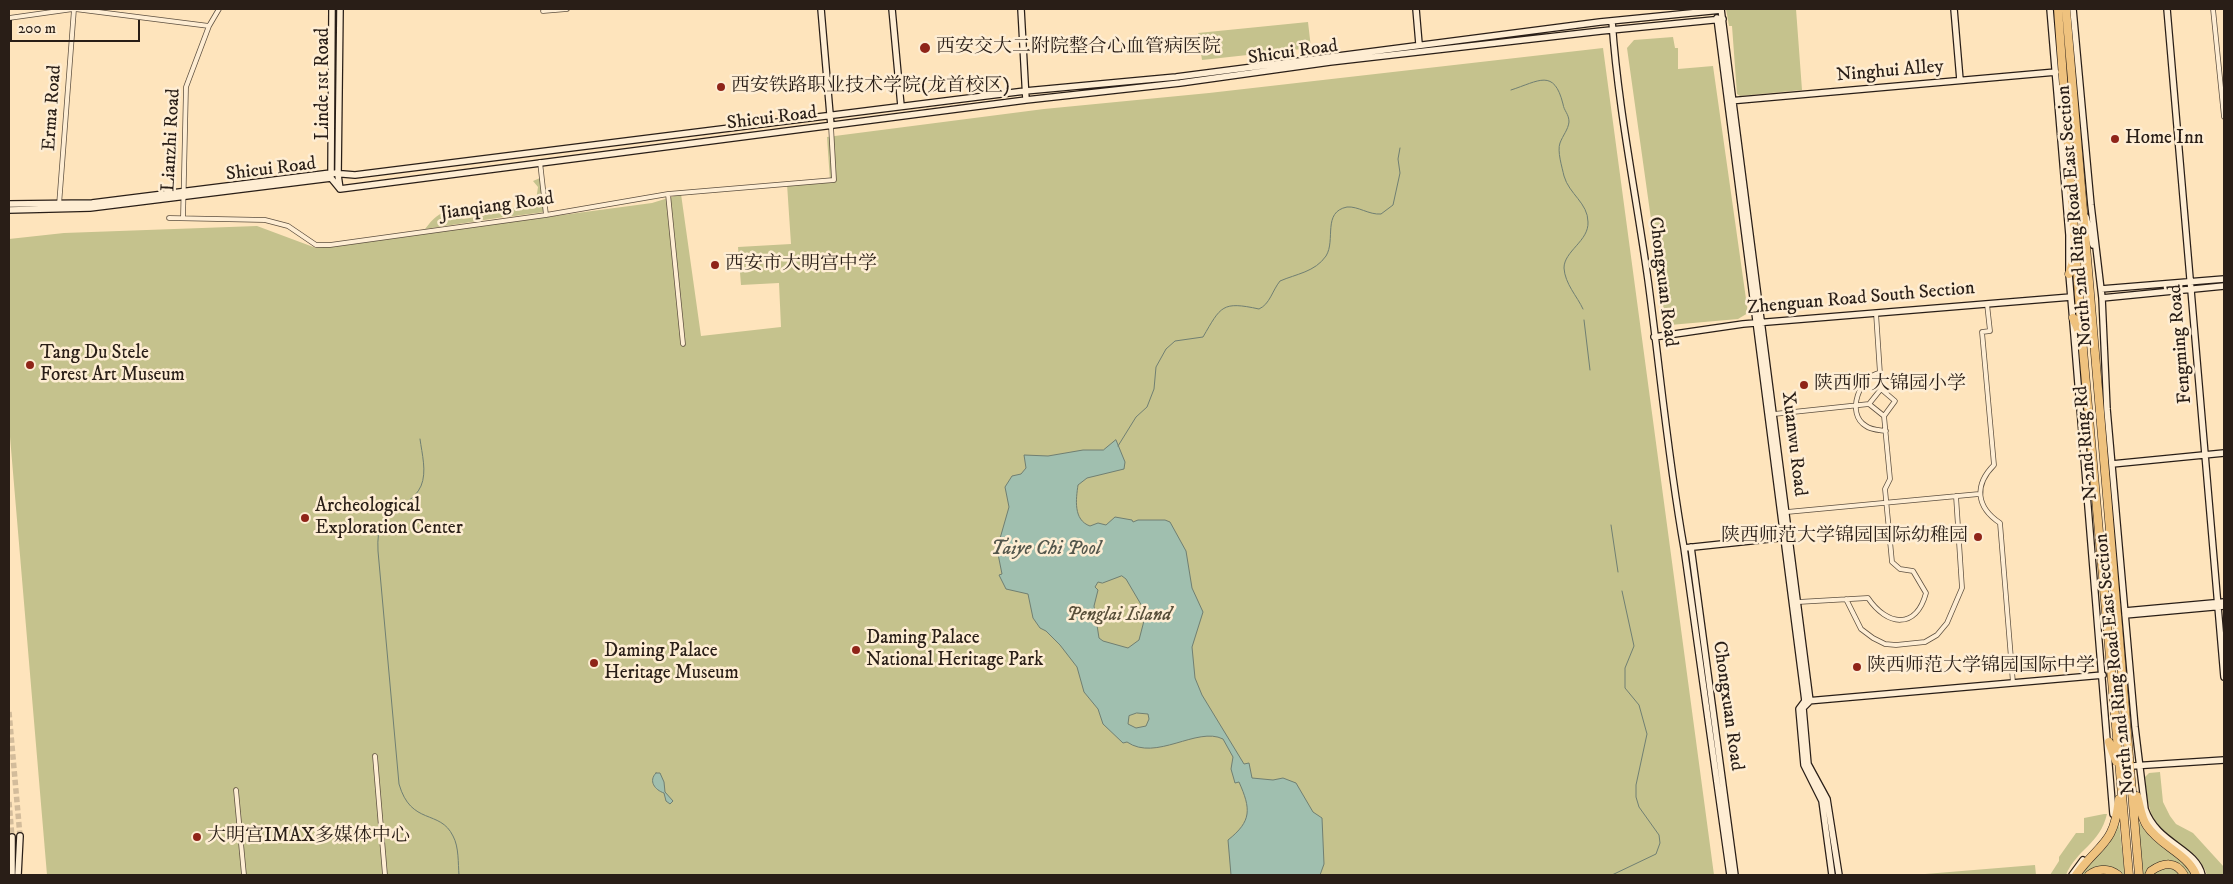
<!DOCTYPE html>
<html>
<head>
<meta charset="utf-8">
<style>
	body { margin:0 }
	#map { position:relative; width:2233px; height:884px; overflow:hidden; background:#fee4bc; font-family:"IM FELL DW Pica",serif }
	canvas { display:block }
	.frame { position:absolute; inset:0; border:10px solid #291e17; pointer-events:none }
	.scale { position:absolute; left:10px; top:20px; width:130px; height:22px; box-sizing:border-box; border:2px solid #291e17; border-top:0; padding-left:6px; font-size:15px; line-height:18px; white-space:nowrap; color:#291e17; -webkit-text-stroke:4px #feedd3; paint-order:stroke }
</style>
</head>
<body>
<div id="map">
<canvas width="2233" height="884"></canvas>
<div class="frame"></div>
<div class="scale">200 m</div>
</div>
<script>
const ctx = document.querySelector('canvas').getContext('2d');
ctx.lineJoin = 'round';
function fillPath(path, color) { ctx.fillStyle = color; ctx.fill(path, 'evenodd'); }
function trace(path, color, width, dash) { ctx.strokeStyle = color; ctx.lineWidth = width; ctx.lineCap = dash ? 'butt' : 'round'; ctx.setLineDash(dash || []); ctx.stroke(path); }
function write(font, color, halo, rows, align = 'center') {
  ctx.font = font + ' "IM FELL DW Pica","Noto Serif SC",serif'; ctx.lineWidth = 5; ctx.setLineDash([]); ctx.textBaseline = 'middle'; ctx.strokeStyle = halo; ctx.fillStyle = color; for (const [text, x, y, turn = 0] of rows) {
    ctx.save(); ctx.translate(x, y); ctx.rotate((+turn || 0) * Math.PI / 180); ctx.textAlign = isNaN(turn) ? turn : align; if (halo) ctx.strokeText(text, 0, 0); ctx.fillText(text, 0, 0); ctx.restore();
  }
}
const green = new Path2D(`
	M1726 9H1796L1802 90 1740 96 1737 94 1732 26H1729Z
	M1308 22 1311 48 1202 60 1198 33Z
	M1673 37 1675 48H1678V69L1713 66 1748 313 1738 319 1670 325 1665 319 1627 48 1634 40Z
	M1603 48 1714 875H47L9 425V239L64 233 257 226 316 248 652 203 681 194 701 336 781 327 779 283 741 285 738 247 791 244 787 184 830 181 827 137 1044 109 1209 93Z
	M540 178 544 212 507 217 506 214C514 207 519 203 529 208L535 207 538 187 533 181Z
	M494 209 504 217 425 229C433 219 438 212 452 211L463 219 483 216Z
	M2160 772 2163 802 2170 816 2176 824 2193 833 2224 867V875H2207C2198 847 2174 846 2158 825 2147 811 2147 794 2145 777L2149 773Z
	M2104 814H2107C2100 844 2076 850 2066 875H2050L2059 861V857L2076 833H2084V818Z
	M2138 821 2150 837 2186 865 2193 875H2143Z
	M2119 823 2125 875H2080L2109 844Z
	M2035 865 2036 875H1913Z`);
const water = new Path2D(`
	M1116 440 1125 462 1124 469 1087 478 1078 485C1076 499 1073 520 1090 526L1098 523 1106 525 1115 517 1132 520 1133 522 1138 520H1165L1170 522 1186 551 1192 588 1203 612 1192 647 1195 678 1202 695 1244 764 1249 763 1252 778 1273 780 1283 778 1296 783 1313 812 1322 818 1324 864 1320 875H1231L1228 840C1252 821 1251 809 1239 782L1235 783 1231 769 1233 757 1223 739C1197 726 1156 762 1127 742L1123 743 1103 724 1098 709 1084 692 1077 667 1060 645 1046 631 1040 628 1033 618 1028 594 1006 589 999 575 1002 574 997 549 1009 507 1005 487 1012 476 1021 474 1026 468 1024 455 1048 456 1083 450H1103ZM1122 576 1126 579 1146 613 1139 640 1128 648 1103 641 1099 638 1094 606 1098 590 1095 587 1098 582 1102 583ZM1137 713 1148 714 1149 719 1146 726 1136 728 1128 724 1129 716Z
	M656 773H660L664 782 665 792 673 801 670 804 666 801 664 793C655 790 648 781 656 773Z`);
const stream = new Path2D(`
	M1511 90C1539 81 1554 68 1563 104 1564 111 1569 114 1569 122 1568 130 1563 135 1560 143 1557 151 1562 167 1564 176 1569 194 1588 203 1588 222 1589 241 1564 251 1564 268 1565 284 1577 296 1583 309
	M1584 320 1590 370
	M420 439C422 454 427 472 421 486 408 514 375 500 378 551L399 784C411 826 440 809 453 836 459 847 458 863 459 875
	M1118 446 1136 417 1147 407 1154 389 1156 367 1166 349 1175 341 1203 337C1221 306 1222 301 1259 309 1270 304 1272 291 1280 281 1296 274 1315 272 1326 256 1336 240 1322 212 1347 207 1358 206 1369 215 1381 214L1393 205 1400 173 1398 159 1400 148
	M1611 525 1618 572
	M1612 875 1656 854 1660 843 1659 835 1639 807 1636 797V785L1647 734 1639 705 1625 688V668L1634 646 1622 591`);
const secondaryTunnel = new Path2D(`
	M9 712 20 836
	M9 802 12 837`);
const street = new Path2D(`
	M75 9 209 26
	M2213 9 2224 117
	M543 11 567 9
	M9 18 73 9
	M540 162 546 215
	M668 194 683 344
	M59 205 74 9
	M169 218 265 220 288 226 316 245H330L546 215 668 194 834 180 831 126
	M183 218 186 87 209 26 219 9
	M1987 304 1990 331 1982 332 1994 465C1974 485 1976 507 2000 523L2013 683
	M1880 373C1860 375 1845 414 1866 426 1871 430 1879 430 1886 431
	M1869 404 1884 416
	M1774 414 1869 404 1881 389
	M1787 512 1979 494
	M1846 599 1861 629 1873 638 1885 644 1896 645 1925 642 1937 635 1947 623 1962 588 1956 496
	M1798 602 1868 598C1887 626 1916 630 1926 593L1913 571 1900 569 1892 562 1885 489 1890 479 1884 416 1895 401 1881 389 1876 313
	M375 756 385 875
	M236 790 244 875`);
const secondary = new Path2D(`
	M340 9 338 175 340 189
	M821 9 831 126
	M892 9 901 106
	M1021 9 1026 100
	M1416 9 1419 44
	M1721 9 1810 701 1803 708 1808 764 1827 799 1839 875
	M1954 9 1960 80
	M2050 9 2069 235V274L2075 347 2113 814
	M2073 9 2091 205 2102 298 2107 409 2135 727 2145 809C2157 844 2196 848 2202 875
	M2167 9 2224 677
	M1717 18 1805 701 1799 709 1804 765 1822 801 1832 875
	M1612 21C1618 108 1636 194 1648 280 1660 369 1668 459 1684 548
	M1729 101 2056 72
	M331 177 332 9
	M9 204 92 203 331 173 355 175 1025 91 1176 77 1600 22 1721 10
	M9 210 90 208 331 178 340 189 1026 100 1180 83 1330 62 1601 31 1723 19
	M2086 217 2093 245
	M2101 289 2224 279
	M2102 298 2224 286
	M1654 337 1743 324 2071 297
	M2112 464 2224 453
	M1691 547 1735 875
	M2125 611 2224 602
	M2125 615 2224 606
	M1807 701 2103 675
	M2132 766 2224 760
	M12 875V837
	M18 875 20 836
	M1730 875 1684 548 1788 537
	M2072 875 2083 860`);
const highway = new Path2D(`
	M2058 9 2082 338 2129 875
	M2066 9 2139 875
	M2069 274 2075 256
	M2073 318 2080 334
	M2109 742 2116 761
	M2137 796C2140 805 2141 818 2147 826 2160 846 2187 853 2196 875
	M2076 875C2100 842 2114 846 2119 799
	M2089 875C2098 868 2109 868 2118 875
	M2149 875 2151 871C2163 863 2176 860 2184 875`);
const markers = [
	[925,48,6,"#8f2418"],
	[721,87,5,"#8f2418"],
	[2115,139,5,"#8f2418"],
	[715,265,5,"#8f2418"],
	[30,365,5,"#8f2418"],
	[1804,385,5,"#8f2418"],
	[305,518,5,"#8f2418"],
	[1978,537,5,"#8f2418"],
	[856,650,5,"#8f2418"],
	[594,663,5,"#8f2418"],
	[1857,667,5,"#8f2418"],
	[197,837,5,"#8f2418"]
];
const poiNames = [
	["西安交大二附院整合心血管病医院",936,48],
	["西安铁路职业技术学院(龙首校区)",731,87],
	["Home Inn",2125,139],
	["西安市大明宫中学",725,265],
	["Tang Du Stele",40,354],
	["Forest Art Museum",40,376],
	["陕西师大锦园小学",1814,385],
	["Archeological",315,507],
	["Exploration Center",315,529],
	["陕西师范大学锦园国际幼稚园",1968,537,"right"],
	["Daming Palace",866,639],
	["National Heritage Park",866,661],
	["Daming Palace",604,652],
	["Heritage Museum",604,674],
	["陕西师范大学锦园国际中学",1867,667],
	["大明宫IMAX多媒体中心",207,837]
];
const streetNames = [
	["Shicui Road",1293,53,-8],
	["Ninghui Alley",1890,72,-5],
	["Linde 1st Road",324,84,-90],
	["Erma Road",53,108,-86],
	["Shicui Road",772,119,-7],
	["Lianzhi Road",172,140,-87],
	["Shicui Road",271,170,-7],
	["Jianqiang Road",497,207,-8],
	["North 2nd Ring Road East Section",2076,216,-95],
	["Chongxuan Road",1662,282,83],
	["Zhenguan Road South Section",1861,299,-5],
	["Fengming Road",2181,344,-95],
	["N 2nd Ring Rd",2087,443,-95],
	["Xuanwu Road",1793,444,83],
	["North 2nd Ring Road East Section",2116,664,-96],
	["Chongxuan Road",1727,706,82]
];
const parkNames = [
	["Penglai Island",1119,616]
];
const waterNames = [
	["Taiye Chi Pool",1046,550]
];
fillPath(green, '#c5c28d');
fillPath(water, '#a0bfaf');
trace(water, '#707f72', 1);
trace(stream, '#707f72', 1);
trace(secondaryTunnel, '#d3bc9b', 5.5, [5.5, 3]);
trace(street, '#5e5040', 5.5);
trace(secondary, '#291e17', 8);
trace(highway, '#291e17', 9);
trace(street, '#feedd3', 4);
trace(secondary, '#feedd3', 5.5);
trace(highway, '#efc27e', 8);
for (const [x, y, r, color] of markers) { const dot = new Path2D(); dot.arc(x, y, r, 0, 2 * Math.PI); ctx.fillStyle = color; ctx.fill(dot); trace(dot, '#feedd3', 2); }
write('19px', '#291e17', '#feedd3', poiNames, 'left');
write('19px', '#291e17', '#feedd3', streetNames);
write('italic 19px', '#584f3a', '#feedd3', parkNames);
write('italic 20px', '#53564c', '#feedd3', waterNames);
</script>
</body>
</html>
